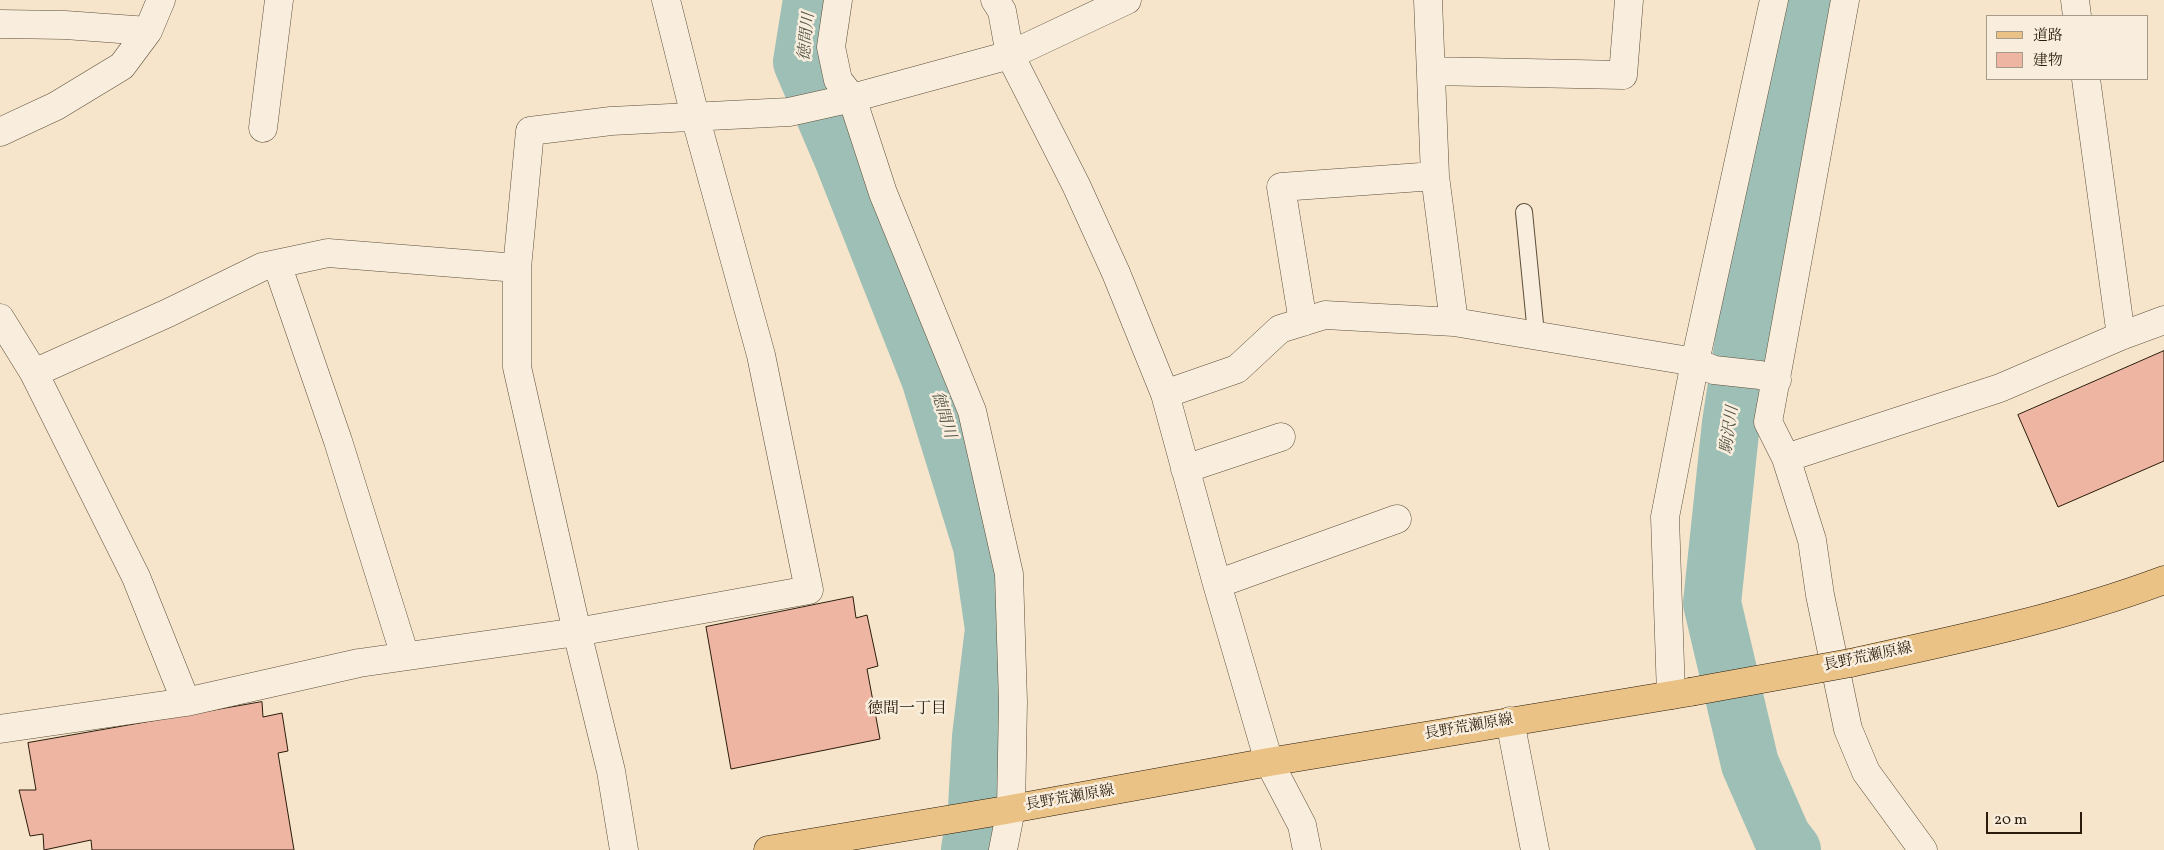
<!DOCTYPE html>
<html>
<head>
<meta charset="utf-8">
<style>
	body { margin:0 }
	#map { position:relative; width:2164px; height:850px; overflow:hidden; background:#f6e5cb; font-family:Vollkorn,"Noto Serif JP",serif }
	canvas { display:block }
	.legend { position:absolute; left:1986px; top:15px; width:162px; height:65px; box-sizing:border-box; background:#f9eedd; border:1px solid #a69a89; margin:0; padding:6px 9px; list-style:none; font-size:15px; color:#2a1b0a }
	.legend li { display:flex; align-items:center; gap:10px; height:25px }
	.legend b { width:25px; border:1px solid #a69a89 }
	.scale { position:absolute; left:1986px; top:812px; width:96px; height:22px; box-sizing:border-box; border:2px solid #2a1b0a; border-top:0; padding-left:6px; font-size:15px; line-height:18px; white-space:nowrap; color:#2a1b0a; -webkit-text-stroke:4px #f9eedd; paint-order:stroke }
</style>
</head>
<body>
<div id="map">
<canvas width="2164" height="850"></canvas>
<ul class="legend">
<li><b style="height:6px;background:#ebc286"></b>道路</li>
<li><b style="height:14px;background:#eeb6a2"></b>建物</li>
</ul>
<div class="scale">20 m</div>
</div>
<script>
const ctx = document.querySelector('canvas').getContext('2d');
ctx.lineJoin = 'round';
function trace(path, color, width, dash) { ctx.strokeStyle = color; ctx.lineWidth = width; ctx.lineCap = dash ? 'butt' : 'round'; ctx.setLineDash(dash || []); ctx.stroke(path); }
function fillPath(path, color) { ctx.fillStyle = color; ctx.fill(path, 'evenodd'); }
function write(font, color, halo, rows, align = 'center') {
  ctx.font = font + ' Vollkorn,"Noto Serif JP",serif'; ctx.lineWidth = 5; ctx.setLineDash([]); ctx.textBaseline = 'middle'; ctx.strokeStyle = halo; ctx.fillStyle = color; for (const [text, x, y, turn = 0] of rows) {
    ctx.save(); ctx.translate(x, y); ctx.rotate((+turn || 0) * Math.PI / 180); ctx.textAlign = isNaN(turn) ? turn : align; if (halo) ctx.strokeText(text, 0, 0); ctx.fillText(text, 0, 0); ctx.restore();
  }
}
const river = new Path2D(`
	M812 0 802 62 843 158 930 378 982 546 994 629 981 737 977 807 970 850
	M1792 850 1782 837 1750 764 1712 603 1731 423 1749 308 1805 0`);
const building = new Path2D(`
	M2164 351V461L2058 507 2018 415Z
	M853 597 856 618 867 615 878 666 867 669 880 739 731 769 706 627Z
	M262 702 263 717 282 713 288 751 278 753 294 850H92L91 840 44 850 43 834 30 836 19 790H36L28 743Z`);
const lane = new Path2D(`
	M1524 212 1536 334`);
const street = new Path2D(`
	M838 0 831 47 838 80 852 98 883 193 972 411 1009 574 1013 702 1011 809 1003 850
	M995 0 1002 11 1010 55 1076 185 1116 273 1165 394 1217 584 1269 762 1302 825 1307 850
	M1428 0 1435 176 1454 322
	M1845 0 1768 422 1786 458 1812 540 1820 595 1848 729 1866 772 1923 850
	M2075 0 2077 16
	M0 24 65 25 148 31
	M1431 71 1623 75 1629 0
	M2086 79 2121 336
	M263 128 279 0
	M0 132 56 106 122 66 148 31 161 0
	M277 264 338 441 405 656
	M0 318 34 373 136 577 186 702
	M1303 322 1281 187 1435 176
	M34 373 168 313 262 267 328 253 517 268
	M1165 394 1237 369 1280 329 1325 315 1454 322 1695 362 1714 370 1760 375 1777 380
	M1786 458 2000 388 2121 336 2164 320
	M1185 469 1281 437
	M1217 584 1397 519
	M1671 695 1665 517 1695 362 1774 0
	M1510 721 1535 850
	M0 729 186 702 359 663 577 632 809 590 761 355 695 116 666 0
	M624 850 611 771 577 632 517 367V268L530 131 611 121 789 112 852 98 1010 55 1127 0`);
const primary = new Path2D(`
	M1850 663C1956 640 2062 618 2164 580
	M768 850 1000 811 1269 762 1690 692`);
const primaryBridge = new Path2D(`
	M1690 692 1850 663`);
const streetNames = [
	["長野荒瀬原線",1868,658,-12],
	["長野荒瀬原線",1469,728,-10],
	["長野荒瀬原線",1070,799,-10]
];
const waterNames = [
	["徳間川",808,37,-84],
	["徳間川",942,415,73],
	["駒沢川",1731,430,-82]
];
const neighbourhoodNames = [
	["徳間一丁目",907,710]
];
trace(river, '#9dbfb6', 58);
fillPath(building, '#eeb6a2');
trace(building, '#2a1b0a', 1);
trace(lane, '#5d4e3a', 18);
trace(street, '#5d4e3a', 29);
trace(primary, '#2a1b0a', 29);
trace(lane, '#f9eedd', 16);
trace(street, '#f9eedd', 28);
trace(primary, '#ebc286', 28);
trace(primaryBridge, '#2a1b0a', 29, []);
trace(primaryBridge, '#ebc286', 28);
write('15px', '#2a1b0a', '#f9eedd', streetNames);
write('italic 16px', '#525446', '#f9eedd', waterNames);
write('16px', '#2a1b0a', '#f9eedd', neighbourhoodNames);
</script>
</body>
</html>
